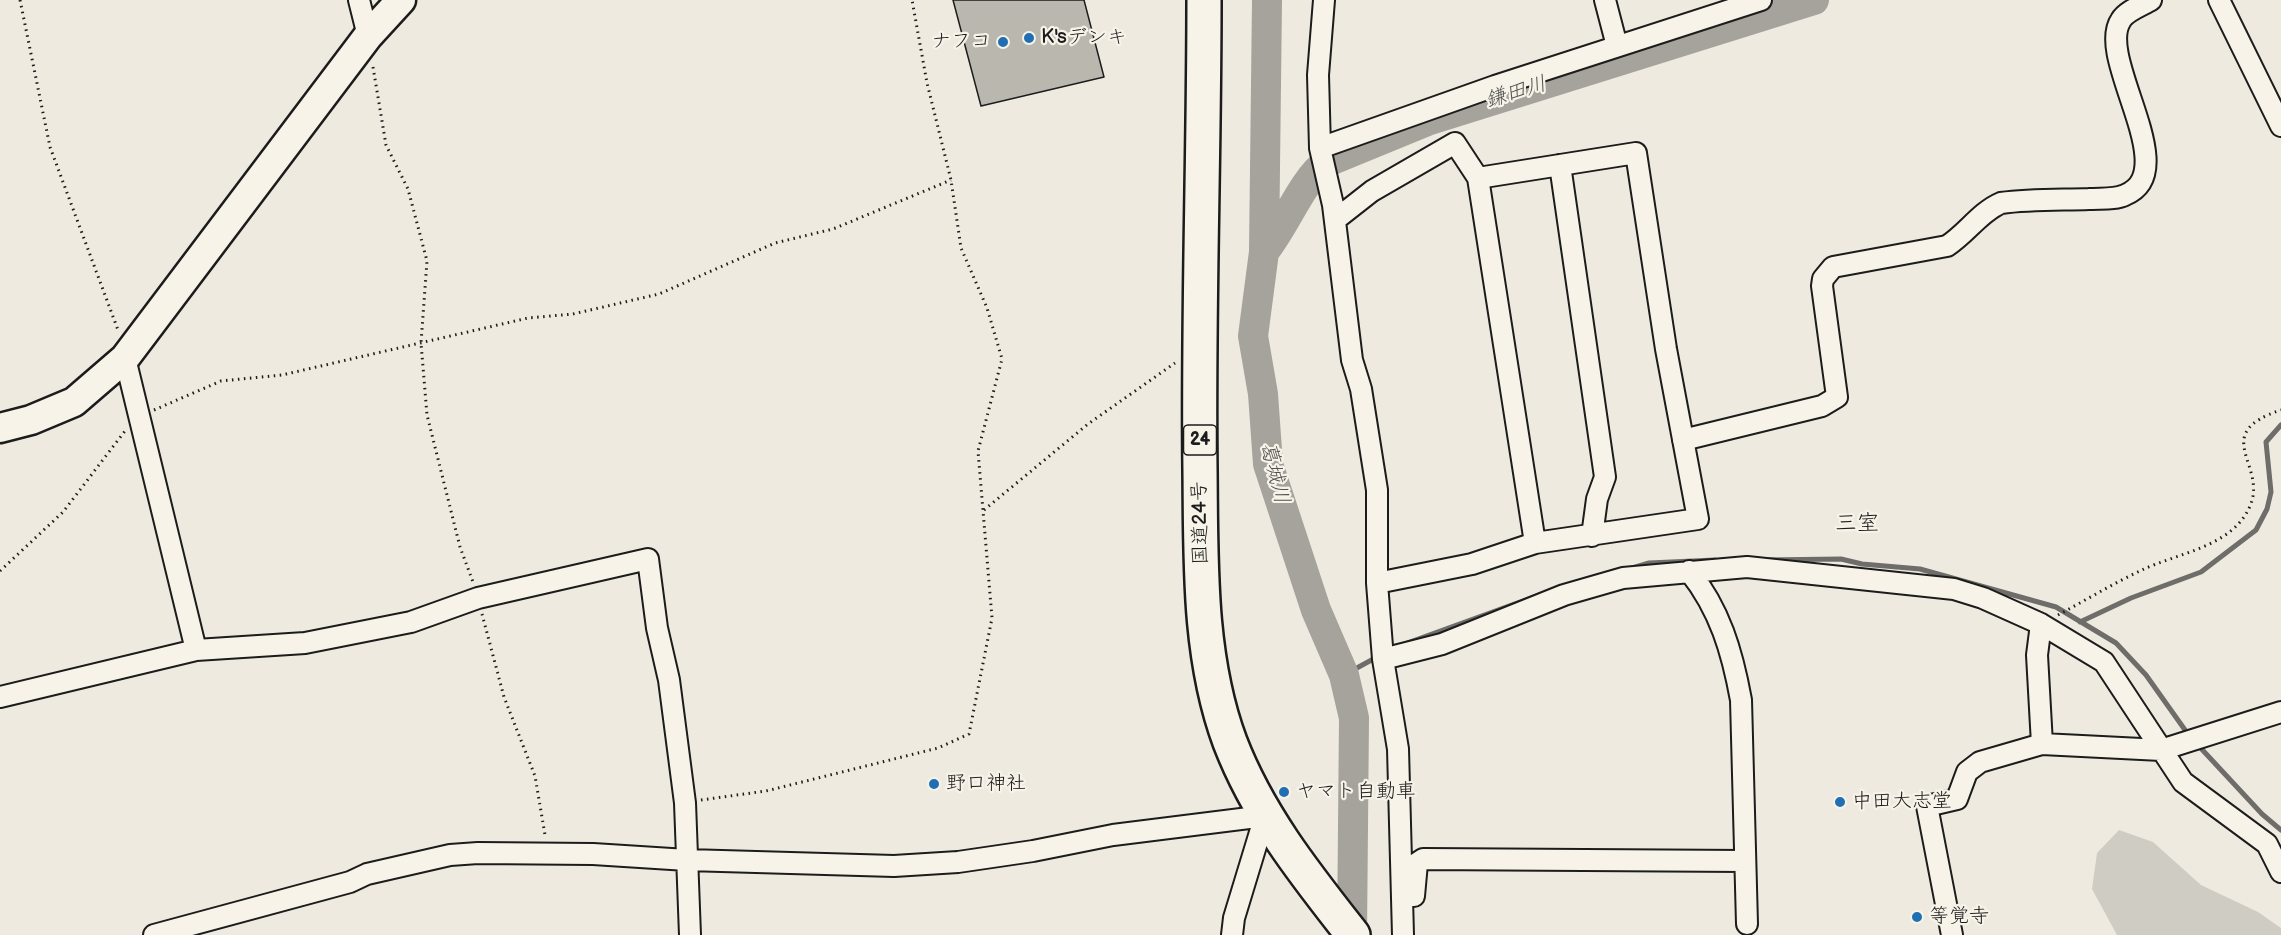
<!DOCTYPE html>
<html>
<head>
<meta charset="utf-8">
<style>
	body { margin:0 }
	canvas { display:block; background:#eeeae0 }
</style>
</head>
<body>
<canvas width="2281" height="935"></canvas>
<script>
const ctx = document.querySelector('canvas').getContext('2d');
ctx.lineJoin = 'round';
function fillPath(path, color) { ctx.fillStyle = color; ctx.fill(path, 'evenodd'); }
function trace(path, color, width, dash) { ctx.strokeStyle = color; ctx.lineWidth = width; ctx.lineCap = dash ? 'butt' : 'round'; ctx.setLineDash(dash || []); ctx.stroke(path); }
function write(font, color, halo, rows, align = 'center') {
  ctx.font = font + ' "Balsamiq Sans","Klee One",sans-serif'; ctx.lineWidth = 4.5; ctx.setLineDash([]); ctx.textBaseline = 'middle'; ctx.strokeStyle = halo; ctx.fillStyle = color; for (const [text, x, y, turn = 0] of rows) {
    ctx.save(); ctx.translate(x, y); ctx.rotate((+turn || 0) * Math.PI / 180); ctx.textAlign = isNaN(turn) ? turn : align; if (halo) ctx.strokeText(text, 0, 0); ctx.fillText(text, 0, 0); ctx.restore();
  }
}
const green = new Path2D(`
	M2119 830 2153 842 2201 885 2258 912 2281 928V935H2117L2092 889 2097 853Z`);
const stream = new Path2D(`
	M1763 560 1841 559 1862 564 1920 569 2056 607 2116 643 2146 675 2190 737
	M1629 569 1649 563 1715 560
	M2080 622 2131 598 2201 572 2256 530 2267 509 2271 492 2266 442 2281 425
	M1399 646 1553 590
	M1344 675 1377 657
	M2196 743 2262 814 2281 830`);
const river = new Path2D(`
	M1267 0 1264 252 1253 336 1263 394 1268 464 1316 610 1344 675 1354 718 1352 935
	M1264 252C1286 225 1302 180 1327 162L1427 121 1814 0`);
const building = new Path2D(`
	M953 0H1084L1104 77 981 106Z`);
const path = new Path2D(`
	M20 0 50 147 118 330
	M373 67 386 145 408 189 427 261 421 343 427 415 460 547 473 582
	M154 410 221 381 282 375 528 318 573 314 659 294 775 243 833 229 951 180
	M984 510 1088 424 1175 363
	M0 571 63 512 125 431
	M482 614 504 697 535 776 545 835
	M2058 615C2086 600 2114 583 2142 570 2177 553 2233 547 2250 506 2268 465 2208 434 2281 410
	M701 800 766 791 938 748 969 734 992 618 978 451 1002 359 987 308 961 248 951 180 927 83 912 0`);
const street = new Path2D(`
	M359 0 368 36
	M1324 0 1318 75 1320 148 1333 205 1352 360 1361 389 1377 490V583L1383 659 1398 749 1403 935
	M1605 0 1617 46
	M2219 0 2281 126
	M1320 148 1495 86 1761 0
	M1560 165 1605 477 1597 499 1592 536
	M1478 178 1636 153 1666 349 1698 519 1535 543
	M1335 220 1372 191 1455 143 1478 178 1535 543 1472 564 1377 583
	M125 358 196 650
	M1683 440 1822 406 1837 397 1822 286 1823 279 1833 267 1947 246C1966 234 1980 212 2001 203 2030 199 2060 200 2089 199 2100 198 2115 200 2125 195 2184 171 2095 58 2121 20 2126 11 2143 5 2151 0
	M1689 571C1720 610 1732 651 1741 700L1747 924
	M2041 624 2037 655 2042 744
	M1383 659 1442 644 1564 595 1623 578 1747 567 1954 589 1983 598 2041 624 2104 662 2183 782 2267 844 2281 872
	M0 697 196 650 305 643 411 622 478 598 648 559 657 628 669 680 685 803 690 935
	M1414 896 1417 863 1423 859 1745 861
	M154 935 350 882 367 874 450 855 478 853 593 854 687 860 894 866 958 862 1033 851 1113 835 1265 816 1234 918 1232 935
	M1952 935 1927 806 1957 799 1967 772 1980 762 2042 744 2161 750 2281 712`);
const secondary = new Path2D(`
	M0 428 31 420 74 402 125 358 368 36 401 0`);
const highway = new Path2D(`
	M1204 0C1204 157 1198 313 1200 470 1201 560 1198 656 1230 742 1258 815 1305 874 1353 935`);
const markers = [
	[1029,38,6,"#1f6fb2"],
	[1003,42,6,"#1f6fb2"],
	[934,784,6,"#1f6fb2"],
	[1284,792,6,"#1f6fb2"],
	[1840,802,6,"#1f6fb2"],
	[1917,917,6,"#1f6fb2"]
];
const shields = [
	[1200,440,33]
];
const shieldNames = [
	["24",1200,440]
];
const poiNames = [
	["K'sデンキ",1041,38],
	["ナフコ",991,42,"right"],
	["野口神社",946,784],
	["ヤマト自動車",1296,792],
	["中田大志堂",1852,802],
	["等覚寺",1929,917]
];
const streetNames = [
	["国道24号",1201,523,-91]
];
const waterNames = [
	["鎌田川",1516,93,-17],
	["葛城川",1274,473,76]
];
const quarterNames = [
	["三室",1857,524]
];
fillPath(green, '#cfccc3');
trace(stream, '#6f6d69', 5);
trace(river, '#a6a39d', 30);
fillPath(building, '#bab7af');
trace(building, '#1c1c1c', 1.5);
trace(street, '#1c1c1c', 24);
trace(secondary, '#1c1c1c', 33);
trace(highway, '#1c1c1c', 38);
trace(path, '#1c1c1c', 3, [1.5, 4.5]);
trace(street, '#f7f3e8', 20);
trace(secondary, '#f7f3e8', 28);
trace(highway, '#f7f3e8', 33);
for (const [x, y, r, color] of markers) { const dot = new Path2D(); dot.arc(x, y, r, 0, 2 * Math.PI); ctx.fillStyle = color; ctx.fill(dot); trace(dot, '#f7f3e8', 2); }
for (const [x, y, w] of shields) { const box = new Path2D(); box.roundRect(x - w / 2, y - 15, w, 30, 4.5); ctx.fillStyle = '#f7f3e8'; ctx.fill(box); trace(box, '#1c1c1c', 1.5); }
write('bold 18px', '#1c1c1c', null, shieldNames);
write('20px', '#1c1c1c', '#f7f3e8', poiNames, 'left');
write('20px', '#1c1c1c', '#f7f3e8', streetNames);
write('italic 21px', '#535250', '#f7f3e8', waterNames);
write('22px', '#1c1c1c', '#f7f3e8', quarterNames);
</script>
</body>
</html>
